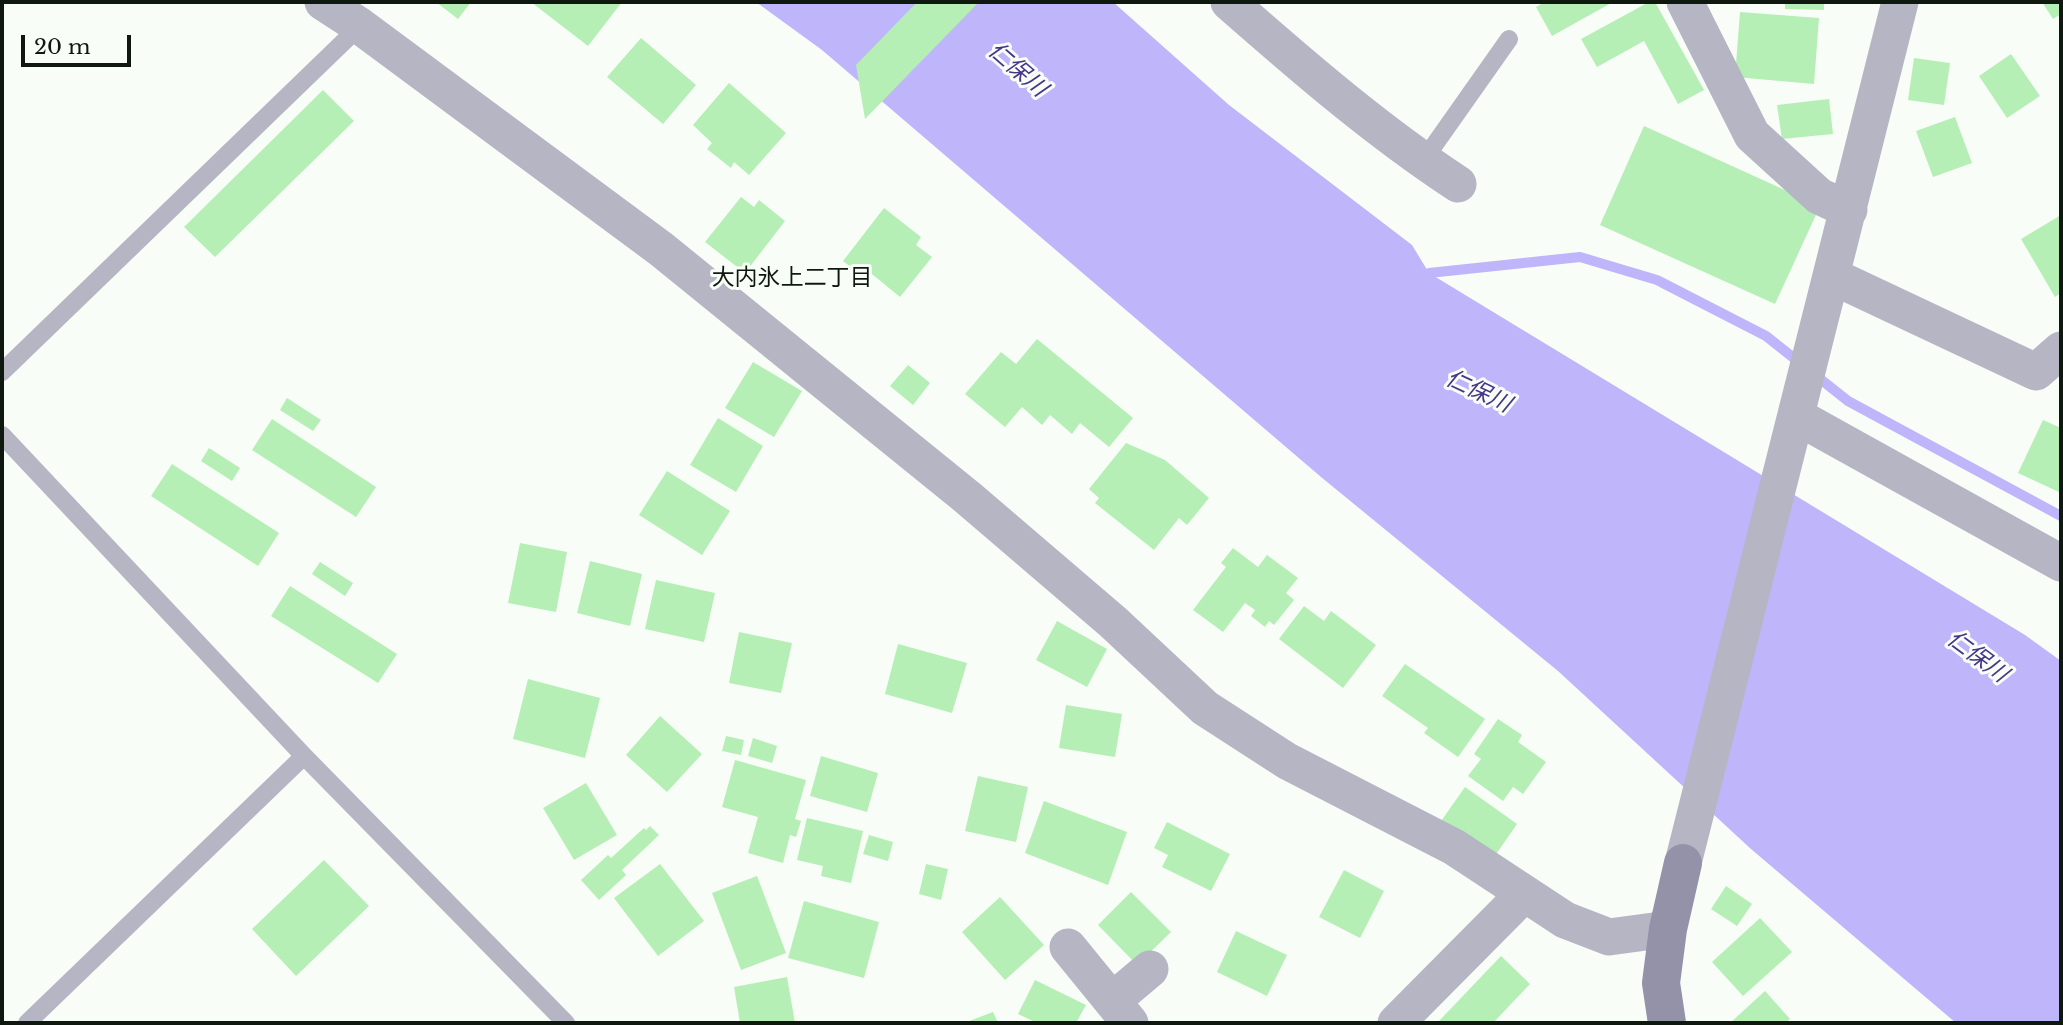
<!DOCTYPE html>
<html>
<head>
<meta charset="utf-8">
<style>
	body { margin:0 }
	#map { position:relative; width:2063px; height:1025px; overflow:hidden; background:#f8fdf8; font-family:"Libre Baskerville",serif }
	canvas { display:block }
	.frame { position:absolute; inset:0; border:4px solid #0e180e; pointer-events:none }
	.scale { position:absolute; left:21px; top:35px; width:110px; height:32px; box-sizing:border-box; border:4px solid #0e180e; border-top:0; padding-left:9px; font-size:21px; line-height:24px; white-space:nowrap; color:#0e180e; -webkit-text-stroke:5px #f8fdf8; paint-order:stroke }
</style>
</head>
<body>
<div id="map">
<canvas width="2063" height="1025"></canvas>
<div class="frame"></div>
<div class="scale">20 m</div>
</div>
<script>
const ctx = document.querySelector('canvas').getContext('2d');
ctx.lineJoin = 'round';
function fillPath(path, color) { ctx.fillStyle = color; ctx.fill(path, 'evenodd'); }
function trace(path, color, width, dash) { ctx.strokeStyle = color; ctx.lineWidth = width; ctx.lineCap = dash ? 'butt' : 'round'; ctx.setLineDash(dash || []); ctx.stroke(path); }
function write(font, color, halo, rows, align = 'center') {
  ctx.font = font + ' "Libre Baskerville","Noto Sans JP",serif'; ctx.lineWidth = 6; ctx.setLineDash([]); ctx.textBaseline = 'middle'; ctx.strokeStyle = halo; ctx.fillStyle = color; for (const [text, x, y, turn = 0] of rows) {
    ctx.save(); ctx.translate(x, y); ctx.rotate((+turn || 0) * Math.PI / 180); ctx.textAlign = isNaN(turn) ? turn : align; if (halo) ctx.strokeText(text, 0, 0); ctx.fillText(text, 0, 0); ctx.restore();
  }
}
const water = new Path2D(`
	M756 2H1113L1229 105 1412 245 1429 273 2025 635 2061 661V1023H1956L1751 849 1558 671 1321 477 822 50Z`);
const stream = new Path2D(`
	M1424 285 1429 273 1580 257 1657 280 1766 336 1848 401 2061 516`);
const building = new Path2D(`
	M436 2H471L458 19Z
	M531 2H622L588 46Z
	M917 2H979L865 119 856 65Z
	M1545 2H1613L1552 36 1536 7Z
	M1649 2H1655L1704 90 1678 104 1644 41 1597 67 1581 39Z
	M1785 2H1824V10L1785 9Z
	M2042 2H2061V14L2053 19Z
	M1740 12 1819 18 1814 84 1735 77Z
	M641 38 696 85 663 124 607 77Z
	M2011 54 2040 96 2007 118 1979 76Z
	M1914 58 1950 63 1944 105 1908 100Z
	M729 83 786 133 749 175 734 162 731 168 707 149 712 143 693 125Z
	M323 90 354 121 215 257 184 227Z
	M1829 99 1833 134 1782 139 1777 105Z
	M1955 117 1972 163 1933 177 1916 131Z
	M1644 126 1820 206 1775 304 1600 225Z
	M741 197 754 207 759 200 785 221 745 273 705 242Z
	M884 208 921 237 916 245 932 257 900 297 867 270 862 276 843 261Z
	M2061 215V293L2055 297 2021 239Z
	M1037 339 1133 418 1109 447 1080 423 1072 434 1050 415 1042 425 1022 407 1005 427 965 394 1001 352 1016 364Z
	M753 362 802 391 774 437 725 408Z
	M908 365 930 383 913 405 890 386Z
	M287 398 321 420 313 431 280 410Z
	M718 418 763 446 736 492 690 465Z
	M272 419 376 487 356 517 252 450Z
	M2043 420 2061 428V493L2018 473Z
	M1126 443 1165 460 1209 498 1187 525 1179 518 1154 550 1095 503 1099 498 1089 489Z
	M209 448 240 468 232 481 201 461Z
	M172 464 279 533 258 566 151 496Z
	M667 471 730 511 702 555 639 515Z
	M520 543 567 552 556 612 508 603Z
	M1233 548 1258 567 1267 555 1298 578 1286 593 1294 600 1274 625 1269 621 1265 627 1251 616 1255 610 1245 603 1223 632 1193 610 1226 567 1221 563Z
	M590 561 642 574 630 626 577 613Z
	M320 562 353 583 345 596 312 574Z
	M656 580 715 593 704 642 645 629Z
	M290 586 397 654 378 683 271 616Z
	M1304 606 1324 621 1331 611 1376 645 1343 688 1279 639Z
	M1057 621 1107 649 1087 687 1036 660Z
	M739 632 792 643 781 693 729 683Z
	M898 644 967 663 952 713 885 694Z
	M1405 664 1485 719 1458 757 1424 733 1428 728 1382 696Z
	M528 679 600 698 585 758 513 739Z
	M1066 705 1122 714 1115 757 1059 748Z
	M660 716 702 754 667 792 626 755Z
	M1498 719 1522 735 1518 742 1546 762 1523 794 1513 787 1503 801 1468 776 1481 759 1474 754Z
	M726 736 744 740 741 755 722 751Z
	M753 738 777 746 772 763 748 756Z
	M821 756 878 773 867 812 810 796Z
	M735 760 806 780 795 819 801 821 796 837 790 835 783 863 748 853 758 817 722 807Z
	M978 776 1028 787 1016 842 965 831Z
	M586 783 617 835 574 860 543 808Z
	M1465 787 1517 824 1492 860 1439 824Z
	M1044 801 1127 832 1108 885 1025 853Z
	M807 818 863 831 851 883 821 876 823 866 797 860Z
	M1167 822 1230 854 1211 891 1162 867 1168 855 1154 848Z
	M650 826 659 835 622 870 626 875 599 900 581 880 608 855 611 858 644 828 646 830Z
	M869 835 893 842 888 861 863 854Z
	M324 860 369 906 296 976 252 929Z
	M660 864 704 921 658 956 614 898Z
	M926 864 948 869 941 900 919 894Z
	M1344 870 1384 891 1360 938 1319 917Z
	M757 876 786 953 741 970 712 893Z
	M1726 886 1752 904 1737 926 1711 909Z
	M1131 892 1171 932 1137 965 1098 925Z
	M1000 897 1044 945 1005 980 962 932Z
	M804 901 879 922 864 978 788 958Z
	M1760 918 1792 952 1743 996 1712 962Z
	M1236 931 1287 955 1267 996 1217 972Z
	M1501 956 1530 984 1493 1023H1442L1439 1021Z
	M787 977 795 1023H740L734 987Z
	M1035 980 1086 1005 1076 1023H1037L1018 1014Z
	M1765 991 1790 1019 1785 1023H1730Z
	M993 1012 998 1023H964Z`);
const service = new Path2D(`
	M1423 161 1509 39
	M2 372 360 26
	M2 435 304 756 566 1023
	M27 1023 304 756`);
const minor = new Path2D(`
	M323 2 360 26 661 249 809 369 967 497 1113 622 1205 708 1287 761 1454 847 1565 920 1609 937 1668 929
	M1229 2C1302 66 1377 131 1458 184
	M1685 2 1752 135 1819 196 1849 210
	M1832 276 2036 372 2061 350
	M1796 416 2061 563
	M1683 863 1900 2
	M1068 947 1130 1023
	M1112 1001 1150 969
	M1396 1023 1524 894`);
const secondary = new Path2D(`
	M1667 1023 1661 983 1668 929 1683 863`);
const waterNames = [
	["仁保川",1017,70,41],
	["仁保川",1478,392,25],
	["仁保川",1977,657,37]
];
const neighbourhoodNames = [
	["大内氷上二丁目",792,279]
];
fillPath(water, '#beb5fb');
trace(stream, '#beb5fb', 10);
fillPath(building, '#b5efb5');
trace(service, '#b6b5c4', 18);
trace(minor, '#b6b5c4', 37);
trace(secondary, '#9492a8', 38);
write('italic 23px', '#473685', '#f8fdf8', waterNames);
write('23px', '#0e180e', '#f8fdf8', neighbourhoodNames);
</script>
</body>
</html>
